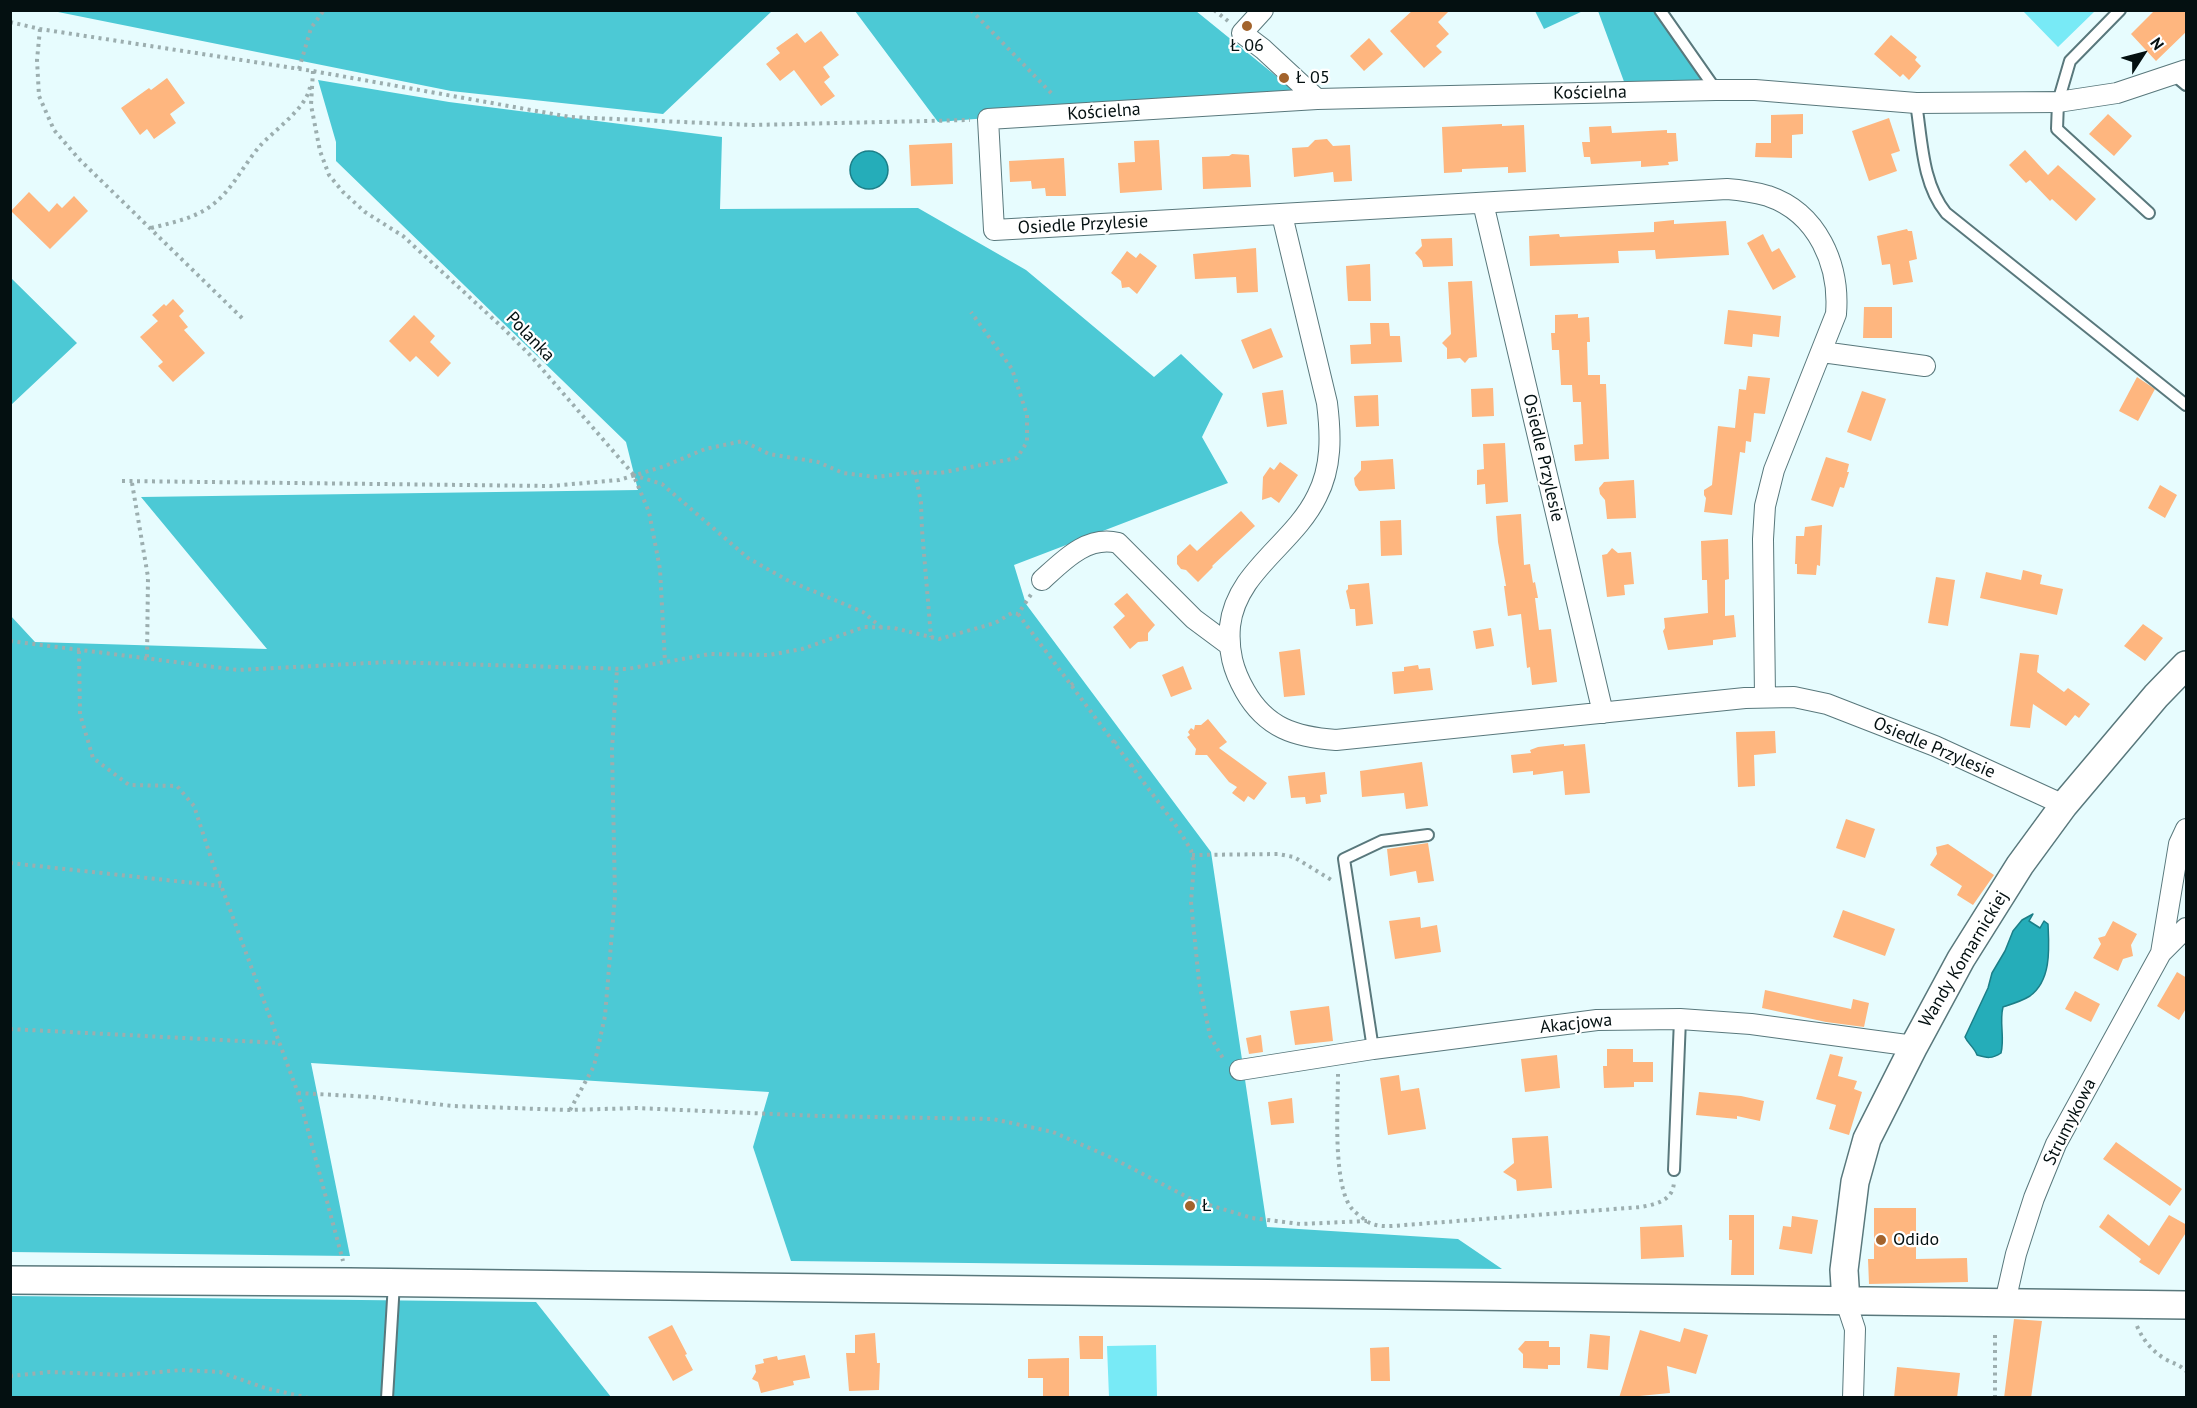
<!DOCTYPE html>
<html>
<head>
<meta charset="utf-8">
<style>
	body { margin:0 }
	#map { position:relative; width:2197px; height:1408px; overflow:hidden; background:#e7fcfe; font-family:"PT Sans",sans-serif }
	canvas { display:block }
	.frame { position:absolute; inset:0; border:12px solid #041011; pointer-events:none }
	.north { position:absolute; left:2113px; top:24px; width:60px; height:60px; -webkit-text-stroke:4px #fff; paint-order:stroke; rotate:54deg; font-size:16px; font-weight:700; line-height:24px; text-align:center; color:#041011 }
	.north::after { content:''; display:block; margin:auto; width:21px; height:27px; background:#041011; clip-path:polygon(50% 0,100% 100%,50% 72%,0 100%) }
</style>
</head>
<body>
<div id="map">
<canvas width="2197" height="1408"></canvas>
<div class="frame"></div>
<div class="north">N</div>
</div>
<script>
const ctx = document.querySelector('canvas').getContext('2d');
ctx.lineJoin = 'round';
function fillPath(path, color) { ctx.fillStyle = color; ctx.fill(path, 'evenodd'); }
function trace(path, color, width, dash) { ctx.strokeStyle = color; ctx.lineWidth = width; ctx.lineCap = dash ? 'butt' : 'round'; ctx.setLineDash(dash || []); ctx.stroke(path); }
function write(font, color, halo, rows, align = 'center') {
  ctx.font = font + ' "PT Sans",sans-serif'; ctx.lineWidth = 4.5; ctx.setLineDash([]); ctx.textBaseline = 'middle'; ctx.strokeStyle = halo; ctx.fillStyle = color; for (const [text, x, y, turn = 0] of rows) {
    ctx.save(); ctx.translate(x, y); ctx.rotate((+turn || 0) * Math.PI / 180); ctx.textAlign = isNaN(turn) ? turn : align; if (halo) ctx.strokeText(text, 0, 0); ctx.fillText(text, 0, 0); ctx.restore();
  }
}
const green = new Path2D(`
	M2023 11H2095L2058 47Z
	M1156 1345 1157 1397H1109L1107 1346Z`);
const forest = new Path2D(`
	M53 11 772 10V11L663 114 451 91Z
	M855 11H1196L1297 93 938 122Z
	M1535 11H1583L1544 29Z
	M1598 11H1659L1710 82 1626 87Z
	M318 80 449 102 722 137 720 209 918 208 1026 270 1154 377 1181 354 1223 394 1202 437 1228 483 1014 565 1026 604 1211 852 1267 1227 1458 1239 1502 1269 791 1261 753 1147 769 1092 311 1063 350 1256 11 1252 10 615 35 642 267 649 141 497 638 490 626 442 336 161V142Z
	M11 278 77 343 11 405Z
	M11 1296 536 1302 611 1397 11 1398Z`);
const water = new Path2D(`
	M850 170a19 19 0 1 1 38 0a19 19 0 1 1-38 0Z
	M2033 914 2029 921 2040 928 2044 921 2048 924C2049 947 2052 980 2030 996 2022 1001 2012 1004 2003 1007 1999 1023 2005 1037 2001 1053 1992 1059 1987 1058 1977 1055 1974 1047 1968 1044 1965 1037L1988 988 1992 973 2005 951 2013 931 2022 920Z`);
const building = new Path2D(`
	M1413 10H1450L1438 22 1449 34 1436 46 1442 52 1424 68 1390 31Z
	M2155 10H2187V31L2156 61 2131 34Z
	M821 31 839 55 823 67 830 77 824 82 835 96 821 106 794 70 780 81 766 64 780 53 776 48 797 33 805 43Z
	M1891 35 1917 57 1915 60 1921 66 1909 80 1903 74 1900 77 1874 54Z
	M1369 38 1383 54 1364 71 1350 56Z
	M167 78 185 103 170 114 176 123 154 139 147 129 140 135 121 108 149 88 151 90Z
	M1803 114V134L1792 135V158L1755 157 1756 143H1771V115Z
	M2108 114 2132 136 2114 156 2089 134Z
	M1889 118 1900 151 1891 154 1897 171 1869 181 1852 131Z
	M1502 124V126L1524 125 1526 172 1508 173V167L1462 169V172L1444 173 1442 127Z
	M1611 126 1612 133 1667 130V133H1676L1678 161 1668 162 1669 165 1641 167V161L1591 164 1590 157H1584L1582 142H1590L1589 127Z
	M1327 139 1333 146 1350 145 1352 181 1334 182 1333 172 1294 177 1292 148 1308 147 1315 140Z
	M1159 140 1162 190 1120 193 1118 163 1135 162 1134 141Z
	M952 143 953 184 911 186 909 145Z
	M2025 150 2048 175 2058 165 2096 199 2076 221 2052 199 2050 201 2030 180 2026 183 2009 165Z
	M1232 154 1249 155 1251 187 1203 189 1202 157 1229 156Z
	M1064 158 1066 196H1046L1045 188 1032 189 1031 181 1010 182 1009 161Z
	M29 192 49 212 57 203 62 208 74 196 88 211 50 249 11 211Z
	M1674 220V224L1726 221 1729 255 1656 259 1655 250 1618 251 1619 263 1530 266 1529 236 1559 234 1560 237 1654 232V222Z
	M1907 229 1908 231H1912L1917 259 1909 261 1913 282 1893 285 1890 264 1882 265 1877 236Z
	M1763 234 1772 252 1779 248 1796 277 1773 290 1747 243Z
	M1452 238 1453 266 1423 267 1422 261 1415 253 1422 246 1421 239Z
	M1256 248 1258 292 1237 293 1236 277 1195 279 1193 254Z
	M1127 251 1136 258 1140 253 1157 266 1137 294 1129 287 1122 288 1121 281 1111 273Z
	M1370 264 1371 301H1348L1347 287H1349H1347L1346 266Z
	M1472 281 1477 357 1469 358 1465 363 1460 358 1447 359V348L1442 343 1451 334 1448 282Z
	M173 299 184 311 179 316 188 327 184 330 205 353 173 382 158 366 163 362 140 337 158 321 152 315 164 304 166 306Z
	M1864 307H1892V338H1863Z
	M1728 310 1781 316 1779 337 1753 334 1752 347 1724 344Z
	M1578 314V318L1589 317 1590 342H1587L1588 375H1600V384H1606L1609 459 1575 461 1574 445 1583 444 1581 402H1573L1572 385H1561L1559 350H1552L1551 333H1555V315Z
	M414 315 435 336 430 342 451 363 438 377 416 356 410 362 389 341Z
	M1370 323H1389L1390 336H1400L1402 362 1351 364 1350 345 1371 344Z
	M1271 328 1283 357 1253 369 1241 340Z
	M1748 376 1770 378 1765 414 1754 413 1751 442 1746 441 1745 453 1740 452 1732 515 1704 512 1706 498 1704 495V490L1712 485 1718 426 1735 428 1739 389 1746 390Z
	M2137 377 2155 389 2138 421 2119 411Z
	M1493 388 1494 416 1472 417 1471 389Z
	M1283 390 1287 424 1267 427 1262 393Z
	M1862 391 1886 399 1871 441 1847 432Z
	M1378 395 1379 426 1356 427 1354 396Z
	M1505 443 1508 502 1486 504 1485 484 1477 485V470L1484 469 1483 444Z
	M1826 457 1849 464 1847 472H1849L1844 488 1840 487 1833 507 1811 500Z
	M1393 459 1395 489 1359 491 1355 485 1354 478 1361 470V461Z
	M1280 462 1298 475 1279 503 1271 497 1262 500 1263 477 1270 467 1274 470Z
	M1634 480 1636 518 1607 519 1605 500 1600 494 1599 488 1604 482Z
	M2160 485 2177 495 2165 518 2148 508Z
	M1241 511 1255 526 1212 566 1213 567 1198 582 1186 570 1181 569 1177 564V556L1190 544 1197 551Z
	M1521 514 1524 565 1530 564 1533 583 1535 582 1538 598H1535L1539 630 1551 629 1557 682 1532 685 1530 667 1527 668 1521 614 1508 616 1504 586H1506L1498 542 1496 516Z
	M1401 520 1402 555 1381 556 1380 521Z
	M1822 525 1820 566 1817 565 1816 575 1797 574V564H1795L1796 536H1804L1805 527Z
	M1728 539 1729 579 1725 580V616L1734 615 1736 637 1713 640V645L1668 650 1663 631 1665 628 1664 618 1708 613 1707 580H1702L1701 541Z
	M1612 548 1618 553 1631 552 1634 584 1624 585 1625 595 1607 597 1602 555 1607 554Z
	M2023 570 2042 575 2040 584 2063 589 2057 615 1980 598 1986 572 2021 580Z
	M1936 577 1955 580 1948 626 1928 623Z
	M1369 583 1373 624 1356 626 1355 609H1350L1346 591 1348 589V585Z
	M1127 593 1155 625 1148 633V641L1138 642 1130 649 1113 627 1125 616 1114 604Z
	M2143 624 2163 638 2145 661 2124 646Z
	M1491 628 1494 646 1476 649 1473 631Z
	M1300 649 1305 695 1284 697 1279 652Z
	M2020 653 2039 655 2037 672 2064 692 2068 688 2090 704 2079 718 2075 715 2066 726 2033 704 2030 728 2010 726Z
	M1418 665 1419 669 1430 668 1433 690 1394 694 1392 672 1404 671V667Z
	M1183 666 1192 689 1171 697 1162 675Z
	M1208 719 1227 742 1219 748 1267 783 1254 800 1248 796 1244 802 1232 793 1237 787 1229 782 1207 755H1195L1196 749 1187 737 1190 735 1188 732 1191 728 1194 730 1195 725H1201Z
	M1775 731 1776 753 1754 755 1755 786 1738 787 1736 732Z
	M1564 744V746L1585 744 1590 793 1565 795 1563 771 1533 775V771L1513 773 1511 755 1531 753 1530 750 1538 747Z
	M1422 762 1428 806 1406 809 1404 793 1362 797 1360 771Z
	M1325 772 1327 794 1320 795 1321 802 1306 804 1305 797 1291 798 1288 776Z
	M1846 819 1875 829 1865 858 1836 848Z
	M1428 843 1434 881 1418 883 1416 871 1390 876 1387 849Z
	M1948 844 1994 875 1973 905 1957 895 1962 886 1930 865 1937 854 1936 847Z
	M1843 910 1895 929 1885 956 1833 937Z
	M1420 917 1421 928 1437 925 1441 952 1395 959 1389 921Z
	M2113 921 2137 934 2131 945 2133 956 2123 959 2118 971 2093 958 2101 944 2098 938 2105 936Z
	M2177 972 2187 978V1007L2179 1020 2157 1006Z
	M1765 990 1851 1009 1853 999 1869 1003 1864 1027 1826 1022 1762 1008Z
	M2075 991 2100 1004 2091 1022 2065 1009Z
	M1329 1006 1333 1041 1295 1045 1290 1011Z
	M1261 1035 1263 1052 1249 1054 1246 1038Z
	M1607 1049H1633V1062H1653V1082H1634V1087L1604 1088 1603 1066H1607Z
	M1830 1054 1843 1057 1838 1076 1857 1081 1854 1089 1862 1092 1849 1135 1829 1129 1836 1105 1816 1099Z
	M1557 1055 1560 1088 1525 1092 1521 1059Z
	M1399 1075 1401 1091 1419 1088 1426 1129 1388 1135 1380 1078Z
	M1699 1092 1741 1096 1764 1101 1760 1121 1737 1116V1119L1696 1115Z
	M1292 1098 1294 1123 1271 1125 1268 1102Z
	M1548 1136 1552 1188 1517 1191 1516 1180 1503 1172 1514 1163 1512 1138Z
	M2116 1142 2182 1189 2170 1206 2103 1159Z
	M1874 1208H1916V1259L1967 1258 1968 1282 1869 1284 1868 1259H1874Z
	M2108 1214 2149 1246 2169 1215 2187 1225V1231L2159 1275 2139 1262 2141 1259 2099 1227Z
	M1729 1215H1754V1275H1731L1732 1240H1729Z
	M1792 1216 1818 1220 1812 1254 1779 1249 1783 1226 1791 1227Z
	M1682 1225 1684 1257 1641 1259 1640 1227Z
	M2014 1319 2042 1321 2031 1398H2004Z
	M672 1325 687 1354 685 1355 693 1370 673 1381 648 1337Z
	M1684 1328 1708 1335 1696 1374 1667 1366 1670 1393 1619 1398 1640 1330 1680 1342Z
	M875 1333 877 1363H880L879 1390 849 1391 846 1353H855V1335Z
	M1590 1334 1610 1336 1608 1370 1587 1368Z
	M1079 1336H1103V1359H1080Z
	M1525 1341H1549V1347H1560V1365H1548V1369L1523 1368V1354L1518 1349Z
	M1389 1347 1390 1381H1371L1370 1348Z
	M805 1355 810 1378 793 1381 794 1385 761 1393 758 1382 752 1379 756 1372 755 1365 764 1363 763 1359 777 1356 778 1360Z
	M1069 1358V1398H1043V1378H1028V1359Z
	M1897 1367 1960 1373 1957 1398H1894Z`);
const path = new Path2D(`
	M971 10 1054 96
	M1214 10 1228 21
	M10 22 40 29 313 71 570 117 751 125 970 120
	M40 29 37 60 39 96 54 130 79 159 245 321
	M299 69 311 28 324 10
	M313 71 311 105 320 151 329 175 343 192 365 212 403 236 502 327 530 355 633 474 649 512 660 569 665 662
	M151 228C171 223 191 219 208 208 231 193 242 167 259 147 274 130 306 109 310 87
	M915 472 921 503 922 530 931 637
	M633 475 662 484 748 558 787 580 863 612 882 628
	M122 481 550 486 619 480 665 466 705 449 743 441 769 454 818 462 843 473 876 477 915 472 940 473 1017 458 1027 442V415L1012 369 971 312
	M132 483 148 577 147 659
	M1018 614 1177 827 1191 850 1194 865 1191 902 1199 982 1210 1036 1224 1060
	M10 641 238 670 389 662 627 669 710 654 769 655 802 649 864 627 894 628 939 639 995 623 1012 613 1018 614 1032 593
	M79 651 80 714 93 758 129 785 177 786 194 806 212 861 298 1093 343 1261
	M1071 685 1077 681
	M1114 743 1120 738
	M1131 766 1138 761
	M1192 855 1278 854 1294 857 1333 881
	M10 863 221 886
	M10 1029 280 1043
	M1338 1074C1338 1105 1332 1188 1353 1210 1357 1214 1364 1219 1368 1222 1379 1228 1393 1226 1405 1225L1641 1207C1656 1204 1673 1201 1674 1182
	M298 1093 372 1097 453 1106 570 1110 636 1108 819 1116 993 1119 1053 1132 1112 1158 1193 1200 1252 1218 1300 1224 1367 1221
	M570 1110 594 1066 605 1016 615 896 612 749 617 669
	M2137 1326C2143 1340 2151 1350 2165 1359 2173 1363 2180 1365 2186 1371
	M10 1376 50 1372 123 1375 182 1370 220 1372 265 1388 309 1398
	M1995 1398V1333`);
const lane = new Path2D(`
	M1660 10 1716 90
	M2120 10 2070 61 2058 102 2057 129 2149 213
	M2174 75 2186 85
	M1916 103C1922 141 1922 183 1946 213L2186 405
	M1373 1049 1344 859 1382 841 1428 835
	M1674 1170 1680 1019
	M387 1398 394 1283`);
const street = new Path2D(`
	M1263 10 1242 33 1263 49 1317 99
	M1483 203 1603 713
	M1282 215 1327 403C1331 435 1332 467 1317 496 1294 544 1236 571 1230 626 1228 651 1233 670 1245 691 1266 728 1295 737 1336 740L1745 698 1794 697 1827 704 1935 746 2064 805
	M1822 352 1925 366
	M1042 580C1063 561 1087 535 1118 543L1194 619 1229 645
	M1765 696 1763 539 1765 506 1774 470 1836 314C1840 265 1818 213 1768 196 1754 192 1741 190 1727 189L994 230 988 119 1317 99 1716 90H1755L1916 103 2058 102 2117 93 2186 70
	M2161 953 2186 928
	M1240 1070 1373 1049 1597 1020 1680 1019 1751 1024 1914 1046
	M1846 1302 1855 1329 1853 1398
	M2005 1302 2016 1254 2034 1198 2056 1144 2161 953 2179 844 2186 829`);
const secondary = new Path2D(`
	M10 1280 349 1282 2186 1305
	M1846 1302 1844 1270 1855 1182 1867 1139 1914 1046 1961 959 2020 865 2064 805 2156 696 2186 665`);
const markers = [
	[1247,26,6,"#a3632c"],
	[1284,78,6,"#a3632c"],
	[1190,1206,6,"#a3632c"],
	[1881,1240,6,"#a3632c"]
];
const poiNames = [
	["Ł 06",1247,46,"center"],
	["Ł 05",1296,78],
	["Ł",1202,1206],
	["Odido",1893,1240]
];
const streetNames = [
	["Kościelna",1590,93,-1],
	["Kościelna",1104,112,-4],
	["Osiedle Przylesie",1083,225,-3],
	["Polanka",530,337,46],
	["Osiedle Przylesie",1543,458,77],
	["Osiedle Przylesie",1934,748,23],
	["Wandy Komarnickiej",1964,959,-59],
	["Akacjowa",1576,1024,-6],
	["Strumykowa",2070,1122,-63]
];
fillPath(green, '#78eaf6');
fillPath(forest, '#4cc9d5');
fillPath(water, '#25adb9');
trace(water, '#1b7e87', 1.5);
fillPath(building, '#feb67f');
trace(lane, '#59787c', 14);
trace(street, '#59787c', 22);
trace(secondary, '#59787c', 30);
trace(path, '#9caeaf', 4, [3, 4.5]);
trace(lane, '#fff', 10);
trace(street, '#fff', 20);
trace(secondary, '#fff', 27);
for (const [x, y, r, color] of markers) { const dot = new Path2D(); dot.arc(x, y, r, 0, 2 * Math.PI); ctx.fillStyle = color; ctx.fill(dot); trace(dot, '#fff', 2); }
write('18px', '#041011', '#fff', poiNames, 'left');
write('18px', '#041011', '#fff', streetNames);
</script>
</body>
</html>
